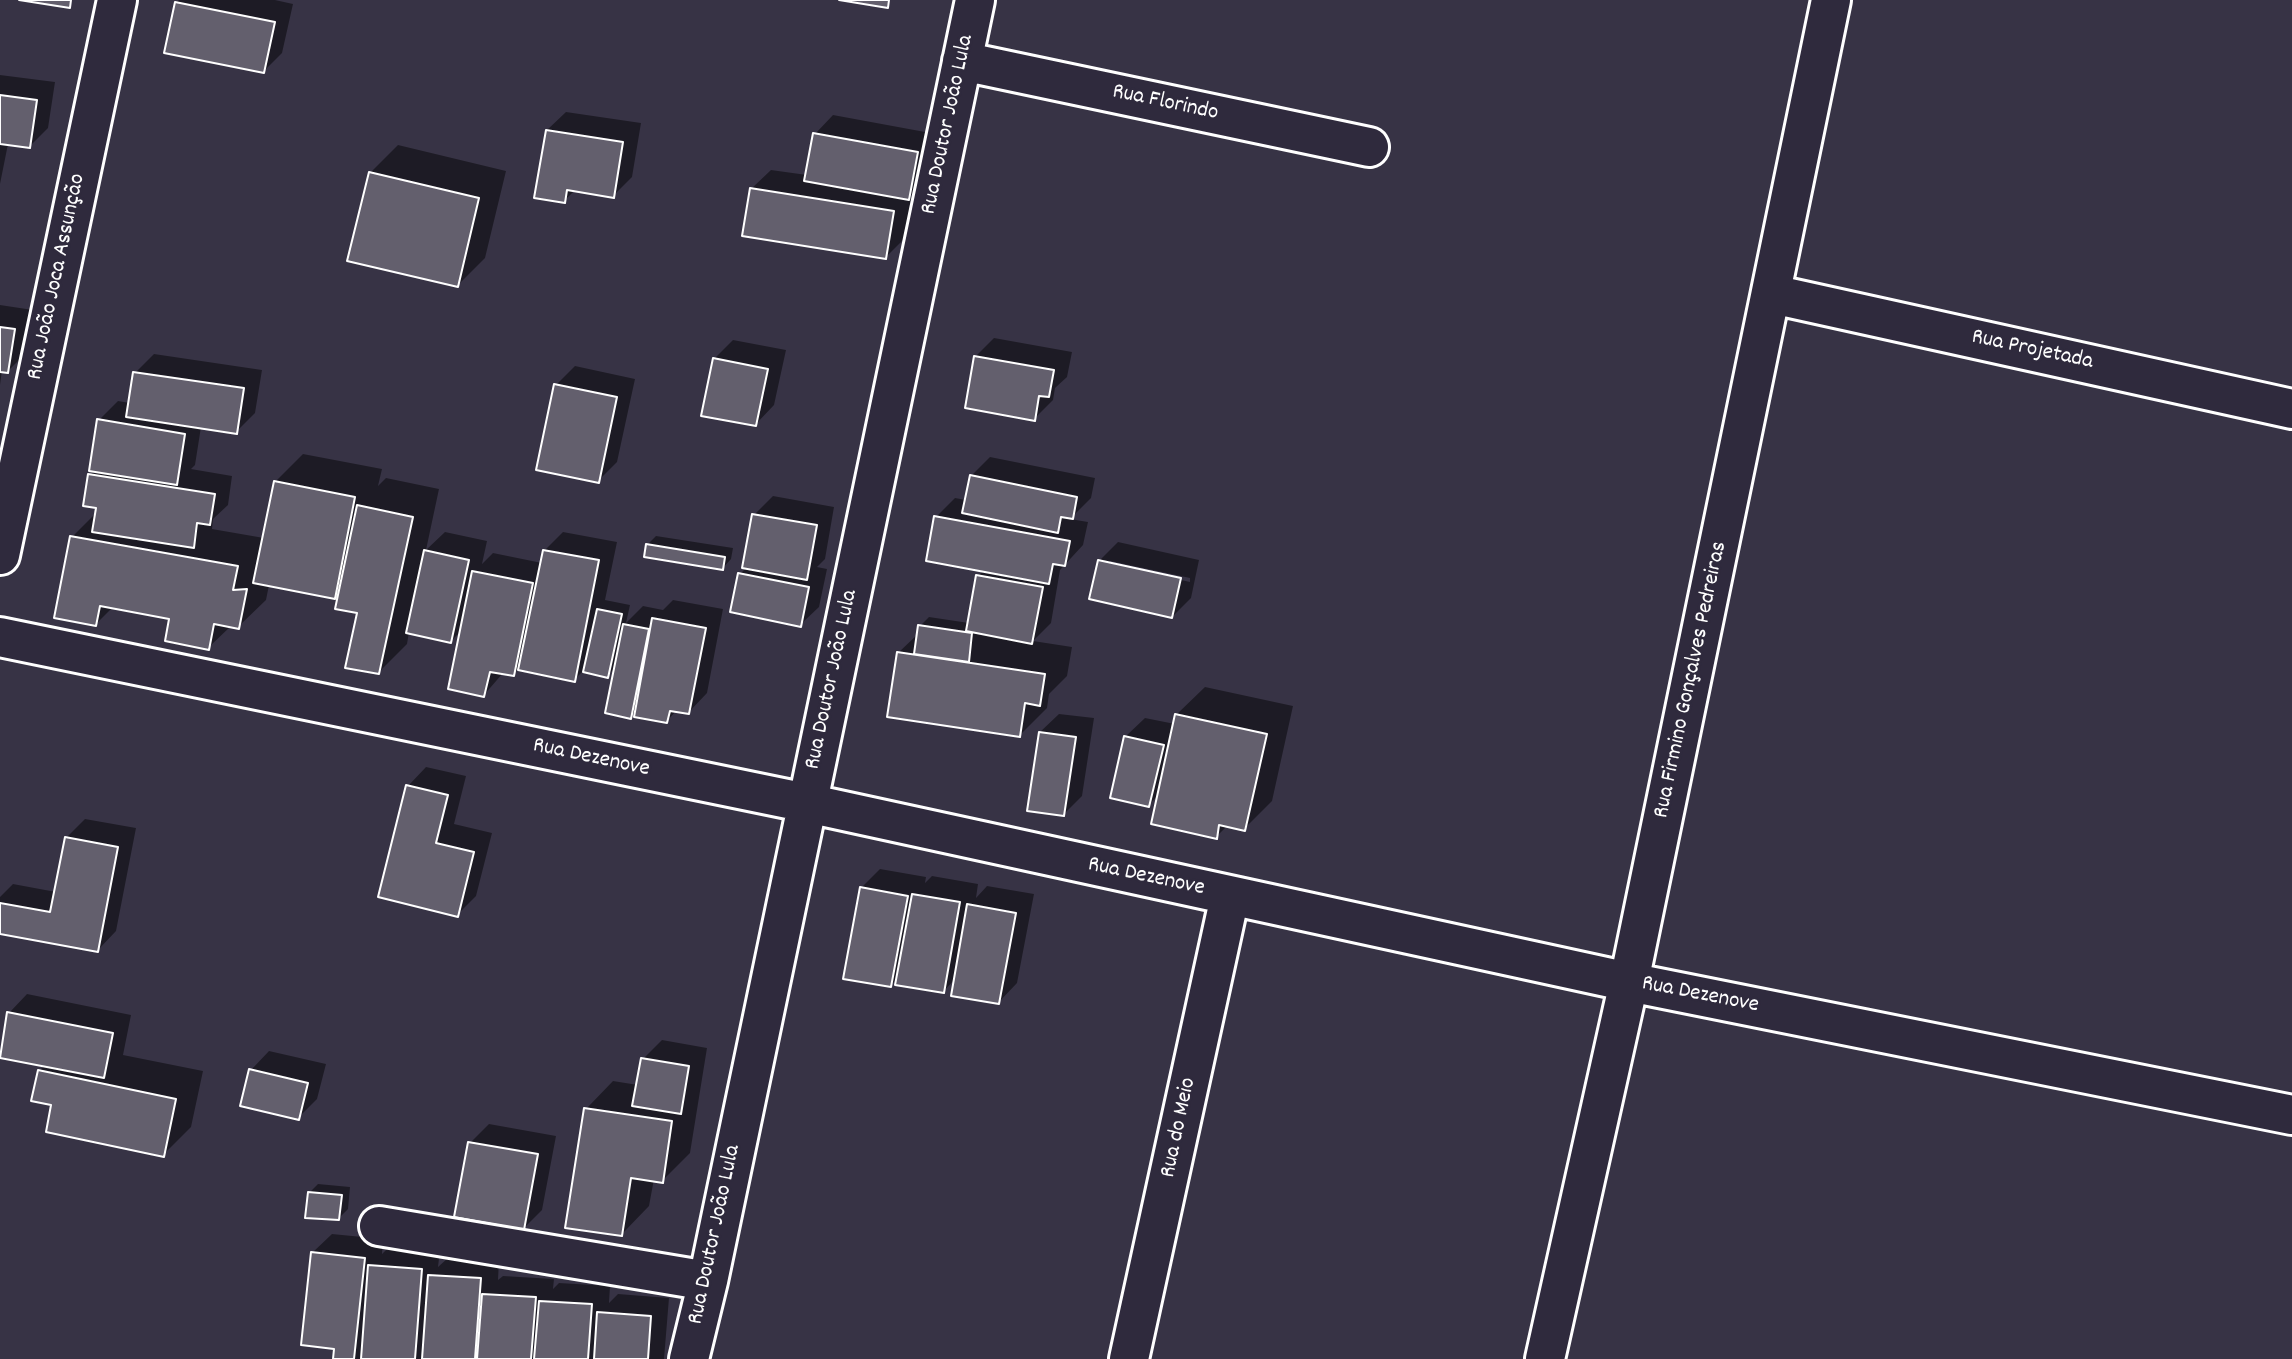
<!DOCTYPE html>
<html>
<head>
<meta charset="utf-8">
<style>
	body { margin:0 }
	canvas { display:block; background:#373345 }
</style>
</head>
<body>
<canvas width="2292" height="1359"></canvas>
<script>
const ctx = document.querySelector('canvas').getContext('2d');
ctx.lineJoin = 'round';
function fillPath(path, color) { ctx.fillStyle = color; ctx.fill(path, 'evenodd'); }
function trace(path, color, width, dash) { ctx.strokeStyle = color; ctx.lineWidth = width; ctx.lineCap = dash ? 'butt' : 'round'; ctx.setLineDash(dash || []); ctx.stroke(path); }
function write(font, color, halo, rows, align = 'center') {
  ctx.font = font + ' Dekko,sans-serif'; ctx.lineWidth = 5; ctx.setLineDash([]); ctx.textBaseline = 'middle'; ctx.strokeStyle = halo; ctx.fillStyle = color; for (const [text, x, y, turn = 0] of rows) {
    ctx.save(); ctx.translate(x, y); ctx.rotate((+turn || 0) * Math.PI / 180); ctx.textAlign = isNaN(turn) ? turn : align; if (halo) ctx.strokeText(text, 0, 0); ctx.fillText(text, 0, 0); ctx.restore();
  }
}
const shadow = new Path2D(`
	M179 0H275L293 4 282 53 263 72 177 2Z
	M0 75 55 82 48 128 29 147 8 144 0 184Z
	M566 112 641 123 632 177 613 196 575 190 564 201 547 130Z
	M833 115 936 134 927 179 912 194 904 239 885 258 752 188 771 170 807 175 815 134Z
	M398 145 506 171 485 258 457 286 370 173Z
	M0 305 33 310 27 352 8 371 2 370 0 385Z
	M994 338 1072 352 1067 377 1055 388 1053 400 1034 419 975 357Z
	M733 340 786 350 774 405 756 424 714 359Z
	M154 354 262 370 255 413 236 432 201 427 195 465 191 469 232 476 228 505 213 519 212 529 264 538 275 482 303 454 382 469 378 486 386 478 439 489 426 550 445 532 487 541 482 564 493 553 542 563 544 551 563 532 617 542 605 600 630 605 626 623 643 606 663 610 673 600 723 609 707 693 689 712 677 710 667 721 636 711 630 717 616 667 607 676 583 671 574 680 519 669 513 674 503 673 484 695 462 630 451 641 409 632 407 644 379 672 359 612 341 590 334 597 269 585 266 600 238 627 231 626 208 648 171 617 113 607 96 624 72 537 98 511 90 475 95 470 99 420 118 401 130 403 135 373Z
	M575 366 635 379 617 462 598 481 556 385Z
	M990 457 1095 478 1091 498 1070 519 1088 522 1083 545 1060 570 1051 623 1033 641 1072 647 1067 676 1049 694 1047 708 1019 736 899 652 919 633 920 626 929 617 969 623 978 576 984 570 936 517 955 498 966 500 971 476Z
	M773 496 834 507 825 559 817 567 827 569 819 607 800 625 740 574 747 567 754 515Z
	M656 536 733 548 731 559 722 569 647 545Z
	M1118 542 1199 560 1191 598 1172 617 1099 561ZM1110 561 1190 578V582L1110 564Z
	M1205 687 1293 706 1272 801 1244 829 1228 825 1216 837 1159 794 1149 805 1126 736 1145 718 1175 724 1177 714Z
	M1059 714 1094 718 1082 796 1063 815 1040 732Z
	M426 767 466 776 454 824 492 833 476 896 457 915 408 786Z
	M85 819 136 828 116 931 98 950 0 932V897L13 884 56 892 66 838Z
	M880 869 926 877 925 883 932 876 978 884 976 898 987 886 1034 894 1017 983 999 1002 955 979 943 992 898 978 891 985 861 888Z
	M27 994 131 1015 123 1055 203 1071 191 1127 163 1155 53 1104 39 1071 45 1065 9 1013Z
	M662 1040 707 1048 690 1153 662 1181 654 1179 649 1206 622 1234 586 1109 613 1081 638 1085 643 1059Z
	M269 1051 326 1064 317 1099 298 1118 251 1070Z
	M489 1124 556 1136 542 1210 523 1229 470 1143Z
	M318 1184 350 1187 348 1209 338 1219 309 1193Z
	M332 1234 383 1239 382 1254 389 1247 440 1250 438 1267 449 1257 499 1260 498 1280 503 1276 554 1279 553 1289 559 1283 610 1286 609 1303 618 1294 669 1298 664 1359H335L336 1348 313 1252Z`);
const building = new Path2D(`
	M19 0H71L70 8Z
	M839 0H889L888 8Z
	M175 2 275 22 264 73 164 53Z
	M0 95 37 100 30 148 0 144Z
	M546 130 623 142 614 198 567 190 565 203 534 198Z
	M813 133 918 152 909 200 804 181Z
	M369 172 479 198 458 287 347 261Z
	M750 188 894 211 886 259 742 236Z
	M0 327 15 329 8 373 0 372Z
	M974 356 1054 370 1049 397 1039 396 1035 421 965 408Z
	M713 358 768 369 756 426 701 416Z
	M133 372 244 388 237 434 126 417Z
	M554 384 617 397 599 483 536 470Z
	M97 419 185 434 177 485 89 471Z
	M88 474 215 494 210 525 197 523 194 548 92 532 96 508 83 506Z
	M970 475 1077 497 1073 519 1061 517 1058 533 962 513Z
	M274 481 355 497 335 599 253 583Z
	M357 505 413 517 379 674 345 668 357 613 335 609Z
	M752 514 817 525 807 580 742 568Z
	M934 516 1070 541 1065 566 1053 564 1049 584 926 561Z
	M70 536 238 566 233 590 247 589 239 629 214 624 209 650 165 641 169 619 100 606 96 626 54 618Z
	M646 544 725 557 723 570 644 557Z
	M424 550 469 560 451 643 406 633Z
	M543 550 599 560 575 682 518 670Z
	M1098 560 1181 578 1172 618 1089 599Z
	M472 571 533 583 514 676 490 672 484 697 448 689Z
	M738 573 809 587 801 627 730 612Z
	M976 575 1043 587 1032 644 966 631Z
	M597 609 622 614 608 678 583 672Z
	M652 618 706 628 689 714 670 711 667 723 634 717Z
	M623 624 649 629 631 719 605 713Z
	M918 625 972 633 969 662 914 654Z
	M897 652 1045 674 1040 706 1025 703 1020 737 887 717Z
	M1175 714 1267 734 1245 831 1219 825 1217 839 1151 824Z
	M1039 732 1076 737 1064 816 1027 811Z
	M1124 736 1164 745 1149 807 1110 798Z
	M406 785 448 795 436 843 474 852 458 917 378 897Z
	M65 837 118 847 98 952 0 934V903L50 912Z
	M860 887 908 896 891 987 843 979Z
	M912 894 960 902 944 993 895 985Z
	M967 904 1016 913 999 1004 951 996Z
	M7 1012 113 1033 104 1078 0 1058Z
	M641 1058 689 1066 681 1114 632 1106Z
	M249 1069 308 1083 299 1120 240 1106Z
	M38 1070 176 1099 164 1157 46 1132 51 1105 31 1101Z
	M584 1108 672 1121 663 1183 631 1178 622 1236 565 1228Z
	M468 1142 538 1154 524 1230 454 1217Z
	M308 1192 342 1195 339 1220 305 1218Z
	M311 1252 365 1258 354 1359H333L334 1349 301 1345Z
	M368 1265 422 1269 415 1359H361Z
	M428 1275 481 1278 475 1359H422Z
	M482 1294 536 1297 531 1359H477Z
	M539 1301 592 1304 588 1359H534Z
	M597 1312 651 1316 648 1359H594Z`);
const street = new Path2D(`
	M962 61 1369 147
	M1772 294 2292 409
	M0 555 117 0
	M0 637 807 803 1629 982 2292 1115
	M379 1226 708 1281
	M689 1359 708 1281 975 0
	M1129 1359 1230 896
	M1545 1359 1629 982 1831 0`);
const streetNames = [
	["Rua Florindo",1165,104,12],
	["Rua Doutor João Lula",949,125,-78],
	["Rua João Joca Assunção",58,277,-78],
	["Rua Projetada",2032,351,12],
	["Rua Doutor João Lula",833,680,-78],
	["Rua Firmino Gonçalves Pedreiras",1692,680,-78],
	["Rua Dezenove",591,759,12],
	["Rua Dezenove",1146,878,12],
	["Rua Dezenove",1700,996,11],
	["Rua do Meio",1180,1128,-78],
	["Rua Doutor João Lula",716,1235,-78]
];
fillPath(shadow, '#0007');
fillPath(building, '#635f6d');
trace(building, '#fff', 2);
trace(street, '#fff', 44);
trace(street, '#2f2a3d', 38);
write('23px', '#fff', '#2f2a3d', streetNames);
</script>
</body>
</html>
